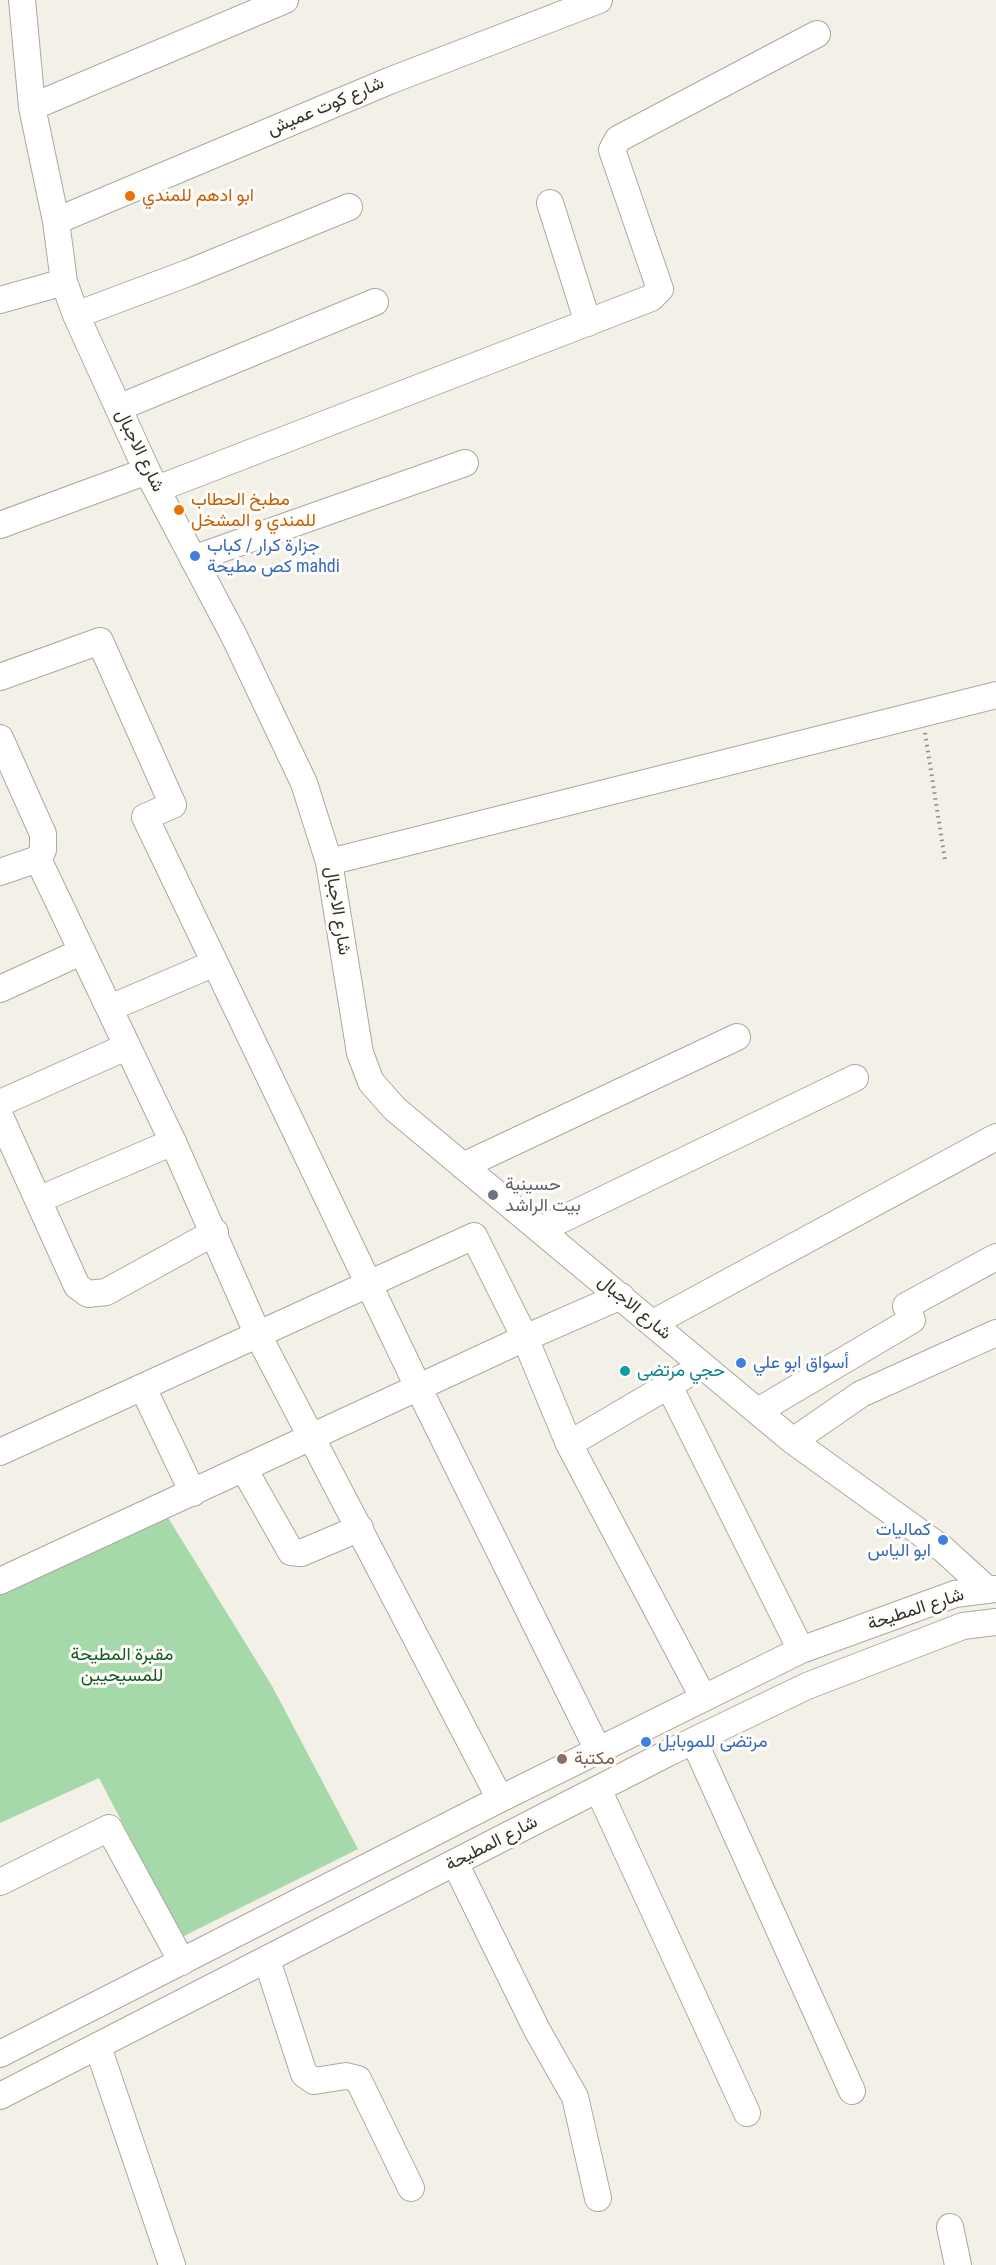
<!DOCTYPE html>
<html>
<head>
<meta charset="utf-8">
<style>
	body { margin:0 }
	canvas { display:block; background:#f3f0e7 }
</style>
</head>
<body>
<canvas width="996" height="2265"></canvas>
<script>
const ctx = document.querySelector('canvas').getContext('2d');
ctx.lineJoin = 'round';
function fillPath(path, color) { ctx.fillStyle = color; ctx.fill(path, 'evenodd'); }
function trace(path, color, width, dash) { ctx.strokeStyle = color; ctx.lineWidth = width; ctx.lineCap = dash ? 'butt' : 'round'; ctx.setLineDash(dash || []); ctx.stroke(path); }
function write(font, color, halo, rows, align = 'center') {
  ctx.font = font + ' "Roboto Condensed",Vazirmatn,sans-serif'; ctx.lineWidth = 6; ctx.setLineDash([]); ctx.textBaseline = 'middle'; ctx.strokeStyle = halo; ctx.fillStyle = color; for (const [text, x, y, turn = 0] of rows) {
    ctx.save(); ctx.translate(x, y); ctx.rotate((+turn || 0) * Math.PI / 180); ctx.textAlign = isNaN(turn) ? turn : align; if (halo) ctx.strokeText(text, 0, 0); ctx.fillText(text, 0, 0); ctx.restore();
  }
}
const green = new Path2D(`
	M167 1516 272 1686 358 1849 182 1937 99 1778 0 1823V1594Z`);
const path = new Path2D(`
	M925 733 945 860`);
const minor = new Path2D(`
	M22 0 32 107 56 221 64 282 76 315 147 471 234 636 304 783 329 862 360 1053 371 1082 395 1109 793 1441 943 1549 988 1590
	M32 107 285 0
	M550 203 588 323
	M56 221 389 81 599 0
	M0 300 64 282
	M76 315 188 273 349 207
	M118 408 375 302
	M157 489 651 298 660 289 612 150 618 139 817 34
	M0 525 147 471
	M193 559 465 463
	M0 677 100 641 173 805 145 817 419 1389 598 1750
	M0 738 43 834V850L38 859 0 872
	M38 859 173 1142 258 1335 500 1799
	M329 862 996 695
	M0 989 81 952
	M110 1008 215 963
	M0 1103 126 1047
	M0 1116 77 1286 88 1294 106 1292 215 1232
	M463 1166 737 1037
	M38 1200 173 1142
	M540 1230 855 1078
	M653 1323 996 1137
	M669 1386 801 1650
	M143 1388 193 1493
	M758 1411 912 1320 906 1306 996 1257
	M793 1441 861 1394 996 1333
	M569 1444 683 1377
	M0 1452 474 1236 525 1338 569 1444 703 1697
	M244 1469 291 1552 301 1553 360 1528
	M0 1581 525 1338 621 1296
	M694 1741 852 2091
	M598 1789 747 2113
	M455 1863 537 2030 575 2097 598 2198
	M0 1882 109 1828 182 1962
	M267 1960 304 2074 314 2081 346 2076 358 2079 411 2188
	M98 2047 172 2265
	M0 2054 500 1799 801 1650 955 1594 996 1589
	M0 2096 668 1753 807 1686 963 1626 996 1622
	M950 2227 958 2265`);
const markers = [
	[130,196,6,"#e8710a"],
	[179,510,6,"#e8710a"],
	[195,556,6,"#3f7fe0"],
	[493,1195,6,"#6b7280"],
	[741,1363,6,"#3f7fe0"],
	[625,1371,6,"#0f9aa8"],
	[943,1540,6,"#3f7fe0"],
	[646,1742,6,"#3f7fe0"],
	[562,1759,6,"#8d6e63"]
];
const streetNames = [
	["شارع كوت عميش",326,107,-23],
	["شارع الاجبال",139,451,64],
	["شارع الاجبال",337,911,81],
	["شارع الاجبال",634,1308,40],
	["شارع المطيحة",916,1610,-18],
	["شارع المطيحة",492,1844,-27]
];
const foodNames = [
	["ابو ادهم للمندي",142,196],
	["مطبخ الحطاب",191,500],
	["للمندي و المشخل",191,521]
];
const shopNames = [
	["جزارة كرار / كباب",207,546],
	["كص مطيحة mahdi",207,567],
	["أسواق ابو علي",753,1363],
	["كماليات",931,1530,"right"],
	["ابو الياس",931,1551,"right"],
	["مرتضى للموبايل",658,1742]
];
const worshipNames = [
	["حسينية",505,1185],
	["بيت الراشد",505,1206]
];
const cultureNames = [
	["حجي مرتضى",637,1371]
];
const parkNames = [
	["مقبرة المطيحة",122,1655],
	["للمسيحيين",122,1676]
];
const educationNames = [
	["مكتبة",574,1759]
];
fillPath(green, '#a5d9aa');
trace(minor, '#aca8a0', 28);
trace(path, '#8c8a84', 4, [1.5, 4.5]);
trace(minor, '#fff', 26);
for (const [x, y, r, color] of markers) { const dot = new Path2D(); dot.arc(x, y, r, 0, 2 * Math.PI); ctx.fillStyle = color; ctx.fill(dot); trace(dot, '#fffdfa', 2); }
write('18px', '#32312d', '#fffdfa', streetNames);
write('18px', '#c56008', '#fffdfa', foodNames, 'left');
write('18px', '#366cbe', '#fffdfa', shopNames, 'left');
write('18px', '#5b616d', '#fffdfa', worshipNames, 'left');
write('18px', '#0d838f', '#fffdfa', cultureNames, 'left');
write('18px', '#125b24', '#fffdfa', parkNames);
write('18px', '#785e54', '#fffdfa', educationNames, 'left');
</script>
</body>
</html>
